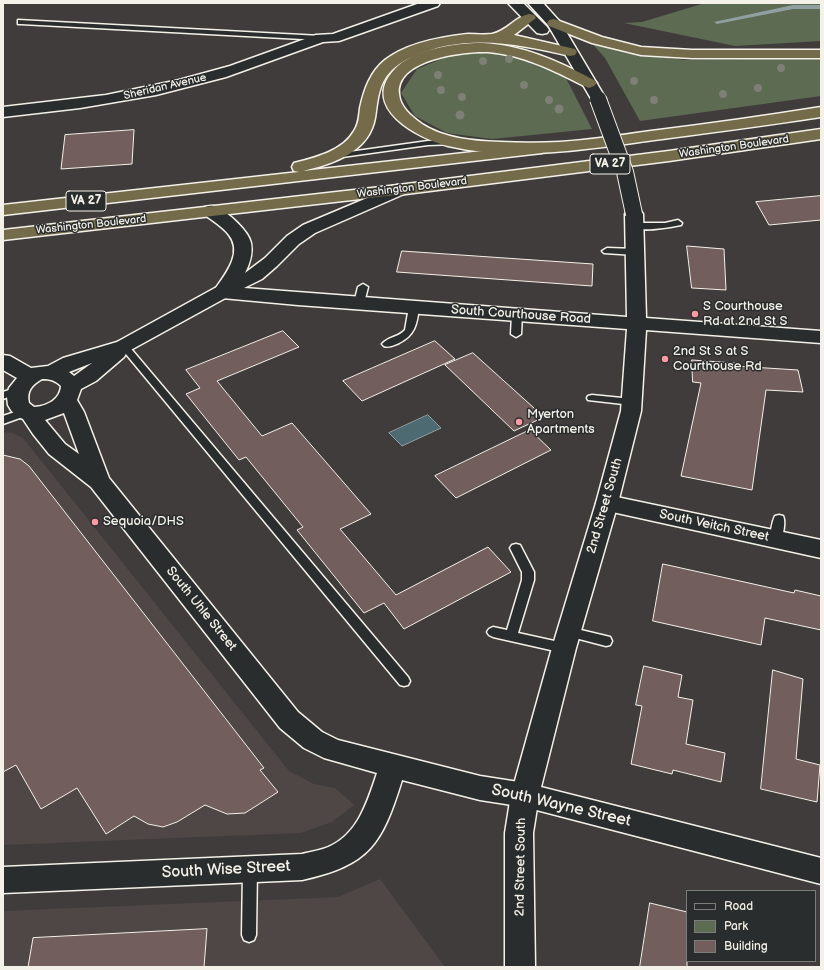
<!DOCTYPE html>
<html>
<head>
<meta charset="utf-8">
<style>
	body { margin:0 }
	#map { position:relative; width:824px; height:970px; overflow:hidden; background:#403c3c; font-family:"Balsamiq Sans",sans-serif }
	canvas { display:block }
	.frame { position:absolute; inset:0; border:4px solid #f4f1e8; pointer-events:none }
	.legend { position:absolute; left:686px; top:890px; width:130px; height:72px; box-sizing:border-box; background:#2a2d2e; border:1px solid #7b7b78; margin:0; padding:5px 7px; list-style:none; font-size:12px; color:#f4f1e8 }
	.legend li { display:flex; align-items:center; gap:8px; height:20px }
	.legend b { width:20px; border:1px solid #7b7b78 }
</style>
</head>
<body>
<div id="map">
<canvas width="824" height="970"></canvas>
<div class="frame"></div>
<ul class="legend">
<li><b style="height:5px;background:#2a2d2e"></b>Road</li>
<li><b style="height:11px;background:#5d6b52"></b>Park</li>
<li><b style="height:11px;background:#725f5d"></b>Building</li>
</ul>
</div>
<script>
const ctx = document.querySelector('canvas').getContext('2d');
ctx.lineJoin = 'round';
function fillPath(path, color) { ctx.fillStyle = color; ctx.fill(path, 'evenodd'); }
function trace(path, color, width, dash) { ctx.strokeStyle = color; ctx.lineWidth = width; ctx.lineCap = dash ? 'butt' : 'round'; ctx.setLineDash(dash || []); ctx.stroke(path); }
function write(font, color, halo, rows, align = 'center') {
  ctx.font = font + ' "Balsamiq Sans",sans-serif'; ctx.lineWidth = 3; ctx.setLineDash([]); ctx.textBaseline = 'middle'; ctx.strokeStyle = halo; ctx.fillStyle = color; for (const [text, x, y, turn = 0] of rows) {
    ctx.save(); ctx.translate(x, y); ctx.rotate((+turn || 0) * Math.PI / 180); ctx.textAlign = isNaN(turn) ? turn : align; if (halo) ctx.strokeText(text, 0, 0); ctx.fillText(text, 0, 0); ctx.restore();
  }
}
const built = new Path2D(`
	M3 432 12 433 23 438 289 771 314 784 335 788 354 805 332 822 301 833 3 845Z
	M380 879 445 967H3V911L338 897Z`);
const green = new Path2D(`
	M705 3H821V41L735 46 624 23 642 22Z
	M589 40 626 53 685 60 821 58V96L640 121 605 58Z
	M487 51 531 58 566 78 592 129 492 139 447 133 415 116 401 93 417 69 453 54Z`);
const water = new Path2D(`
	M428 415 441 428 402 446 389 433Z`);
const stream = new Path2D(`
	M793 5H821V9H793L717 24 714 22Z`);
const building = new Path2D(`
	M134 130 132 164 61 169 65 135Z
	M821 196V220L769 225 756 202Z
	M687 246 724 249 726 290 692 288Z
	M402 251 593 264 592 286 397 272Z
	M283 331 299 347 217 381 262 436 292 423 371 514 340 529 396 595 488 547 511 572 404 629 384 603 364 613 297 530 303 527 246 457 239 460 186 394 200 388 186 370Z
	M435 341 455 359 362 401 343 381Z
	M473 353 544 417 514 431 445 365Z
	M692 360 735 363V366L798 370 803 392 766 390 752 490 681 476 701 383 693 382Z
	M530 430 551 450 456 498 435 476Z
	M3 455 20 459 29 466 264 768 260 770 278 792 245 813 227 814 205 805 177 822 163 827 148 824 134 816 106 834 77 788 41 809 16 765 3 772Z
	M663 564 794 593 795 590 821 596V630L765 618 761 645 653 621Z
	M644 666 682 675 678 697 693 700 686 744 725 753 721 782 673 770 672 774 631 764 642 706 636 705Z
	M773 670 803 679 796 759 820 765 817 802 761 789Z
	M650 903 687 912V967H640Z
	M207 929 204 967H28L33 938Z`);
const service = new Path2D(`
	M18 20 321 36 325 38 321 40 21 24H18Z
	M453 140H456V144L428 145 335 158 331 156 335 154 428 141Z
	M678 220 682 223 681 225C671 227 638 233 631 226L635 223H665Z
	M607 248 636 249 641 252 636 255 604 253 602 251Z
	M363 284 368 287 364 303 359 306 356 305 354 303 358 287Z
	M414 304 419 307C417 324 415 335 399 343 394 345 389 348 384 346L382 344C388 337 399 337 405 330L409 307Z
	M517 311 522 314 521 334 516 337 511 334 512 314Z
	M124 343 127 344 408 677 410 681 408 685 404 686 400 685 121 348 119 346 121 344Z
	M9 390 14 393 13 395 3 399V392Z
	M592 395 632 399 637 402 632 405 588 400 587 398 588 396Z
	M24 409 28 411 29 413 28 415 3 424V416Z
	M779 515 783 516C786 522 783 536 780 542L776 543 772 542C769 536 772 522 775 516Z
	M516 544 520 545 534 572V580L518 633 568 644 570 648 568 652 564 653 493 637 489 635 487 632 489 629 493 627 507 630 522 580V572L510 548 512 545Z
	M568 627 606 636 610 637 612 641 610 645 606 646 564 635 562 632 564 629Z
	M250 862 255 864 257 869 256 935 254 940 249 942 244 940 242 935 243 869 245 864Z`);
const minor = new Path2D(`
	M222 286 229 288 231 292 229 296 127 352 124 357 96 381 81 389 77 400 84 412 109 478 298 712 322 732 338 740 480 776 525 783 821 858V884L525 807 480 800 402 780C382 844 370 865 302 880L3 893V867L302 854C309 852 317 851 323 849 357 838 367 803 377 773L324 758 304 748 280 728 91 487 49 454 33 434 23 419 16 416 11 410 8 405 7 397 9 388 17 378 3 370V355L10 356 31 368 48 366 63 358 117 342 215 288ZM92 363 74 376 69 372ZM42 379C50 379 55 380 61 386 60 400 47 406 34 407L29 403C26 391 32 385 42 379ZM64 413 79 454 65 444 45 420Z
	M607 495 821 540V558L599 509 596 503 599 497Z`);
const tertiary = new Path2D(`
	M420 3H440L438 6 339 41 323 42 226 77 156 95 80 108 3 117V107L106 95 179 80 230 66 316 35 333 34Z
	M508 3H523L547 27 549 30 547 33 542 34 537 33Z
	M528 3H543L561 23 606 99 603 102 598 104 593 102 548 25Z
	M398 185 404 186 407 190 404 194 315 233 299 244 277 266 262 279 244 288 627 317 625 214 628 210 634 209 640 210 643 214 646 318 821 331V343L646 330 641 411 618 503 576 648 539 795 533 833 535 967H505V833L511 795 552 648 596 503 621 411 627 329 298 305 222 298 215 296 213 292C223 277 244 254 229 235 223 227 213 221 205 215L202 211 205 207C209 206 213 205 217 207 228 213 248 230 251 243 253 253 250 263 245 273L265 258 287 236 303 225Z`);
const trunk = new Path2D(`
	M529 14 534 15 536 18 514 35 575 49 577 52 575 55 570 56C519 44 465 33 415 56 404 60 393 67 386 77 378 88 377 105 375 118 369 152 333 164 303 171L536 145 542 147 544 150 542 153 3 215V205L299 172 294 171 292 167 294 163C314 158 343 151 354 131 359 124 359 116 360 108 364 90 370 72 385 60 407 43 440 37 468 34 476 34 484 35 492 34 507 31 515 17 529 14Z
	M398 185 404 186 407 190 404 194 3 240V230Z`);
const motorway = new Path2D(`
	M554 19 602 37 641 47 692 50H821V58H692L641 55 592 43 549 26 547 23 549 20Z
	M482 43C523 45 558 61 594 80L597 83 594 86 589 88 584 86C553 70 523 55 488 52 465 51 395 59 399 94 400 107 411 116 422 124 445 139 474 141 501 142 520 143 540 143 560 142 591 140 621 135 651 131 708 124 765 116 821 107V117C763 126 705 133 647 141 582 150 513 161 448 146 417 138 360 107 394 70 412 49 456 43 482 43Z
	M821 129V139L669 161 398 195 392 194 389 190 392 186 398 185 669 151Z`);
const tertiaryBridge = new Path2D(`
	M598 99 625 172 634 214`);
const trees = [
	[509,59,4],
	[483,61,4],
	[781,68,4],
	[438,75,4],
	[634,81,4],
	[524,85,4],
	[758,88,4],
	[441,90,4],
	[723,94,4],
	[462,97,4],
	[549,100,4],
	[654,100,4],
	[559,109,4.5],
	[460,115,4.5]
];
const markers = [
	[695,314,4,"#ff9aa2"],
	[665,359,4,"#ff9aa2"],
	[519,422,4,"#ff9aa2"],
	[95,522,4,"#ff9aa2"]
];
const farStreetnames = [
	["Sheridan Avenue",165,87,-13],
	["Washington Boulevard",734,147,-8],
	["Washington Boulevard",412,188,-7],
	["Washington Boulevard",91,225,-6]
];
const shields = [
	[610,164,40],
	[86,201,40]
];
const shieldNames = [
	["VA 27",610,164],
	["VA 27",86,201]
];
const poiNames = [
	["S Courthouse",703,307],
	["Rd at 2nd St S",703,322],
	["2nd St S at S",673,352],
	["Courthouse Rd",673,367],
	["Myerton",527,415],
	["Apartments",527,430],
	["Sequoia/DHS",103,522]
];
const streetNames = [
	["South Courthouse Road",521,315,4],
	["2nd Street South",605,506,-74],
	["South Veitch Street",714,526,12],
	["South Uhle Street",201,609,51],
	["2nd Street South",521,867,-89]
];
const nearStreetnames = [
	["South Wayne Street",561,806,13],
	["South Wise Street",226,870,-3]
];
fillPath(built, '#4f4646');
fillPath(green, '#5d6b52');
fillPath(water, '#4d6a72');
trace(water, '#90a0a1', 1);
fillPath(stream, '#90a0a1');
fillPath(building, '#725f5d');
trace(building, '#f4f1e8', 1);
trace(service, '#f4f1e8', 3);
trace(minor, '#f4f1e8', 3);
trace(tertiary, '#f4f1e8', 3);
trace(trunk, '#f4f1e8', 3);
trace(motorway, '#f4f1e8', 3);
fillPath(service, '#2a2d2e');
fillPath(minor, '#2a2d2e');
fillPath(tertiary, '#2a2d2e');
fillPath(trunk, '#746b4b');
fillPath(motorway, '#746b4b');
trace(tertiaryBridge, '#f4f1e8', 18, []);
trace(tertiaryBridge, '#2a2d2e', 16);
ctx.fillStyle = '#7e7f75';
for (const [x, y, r] of trees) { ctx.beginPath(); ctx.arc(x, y, r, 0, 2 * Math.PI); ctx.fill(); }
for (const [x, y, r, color] of markers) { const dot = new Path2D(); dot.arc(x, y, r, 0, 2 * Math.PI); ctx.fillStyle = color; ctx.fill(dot); trace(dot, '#2a2d2e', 1.5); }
write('11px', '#f4f1e8', '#2a2d2e', farStreetnames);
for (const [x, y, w] of shields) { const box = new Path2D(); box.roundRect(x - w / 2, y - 10, w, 20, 3); ctx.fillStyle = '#2a2d2e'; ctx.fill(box); trace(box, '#f4f1e8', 1); }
write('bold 12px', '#f4f1e8', null, shieldNames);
write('13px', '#f4f1e8', '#2a2d2e', poiNames, 'left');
write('13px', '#f4f1e8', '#2a2d2e', streetNames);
write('16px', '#f4f1e8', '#2a2d2e', nearStreetnames);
</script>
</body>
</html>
